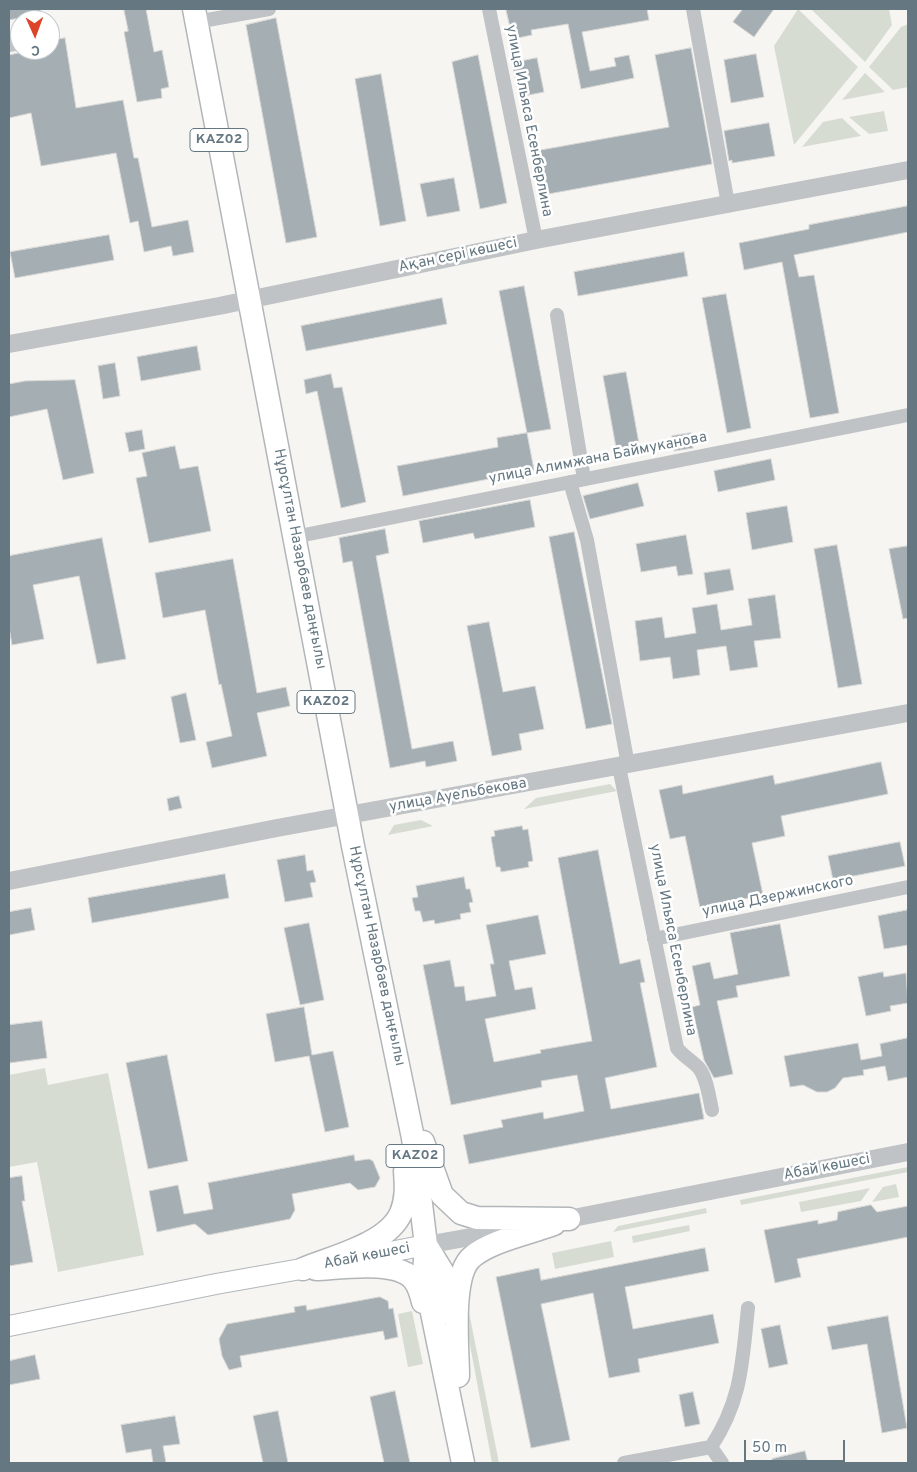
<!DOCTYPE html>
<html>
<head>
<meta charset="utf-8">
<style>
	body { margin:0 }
	#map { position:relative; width:917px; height:1472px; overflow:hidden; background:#f6f5f2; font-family:Overpass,sans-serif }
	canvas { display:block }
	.frame { position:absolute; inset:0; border:10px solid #657882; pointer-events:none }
	.north { position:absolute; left:10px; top:10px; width:50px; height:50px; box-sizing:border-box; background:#fff; border:1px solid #c1c9cd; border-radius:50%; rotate:178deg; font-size:14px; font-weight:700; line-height:20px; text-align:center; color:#657882 }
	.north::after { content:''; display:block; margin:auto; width:18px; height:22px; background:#dd452b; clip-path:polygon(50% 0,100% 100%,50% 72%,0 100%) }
	.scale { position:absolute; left:744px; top:1440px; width:101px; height:22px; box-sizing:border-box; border:2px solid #657882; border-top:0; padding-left:6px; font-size:15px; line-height:18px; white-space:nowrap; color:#657882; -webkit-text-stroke:4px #fff; paint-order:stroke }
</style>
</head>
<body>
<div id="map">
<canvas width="917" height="1472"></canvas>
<div class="frame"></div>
<div class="north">С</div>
<div class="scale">50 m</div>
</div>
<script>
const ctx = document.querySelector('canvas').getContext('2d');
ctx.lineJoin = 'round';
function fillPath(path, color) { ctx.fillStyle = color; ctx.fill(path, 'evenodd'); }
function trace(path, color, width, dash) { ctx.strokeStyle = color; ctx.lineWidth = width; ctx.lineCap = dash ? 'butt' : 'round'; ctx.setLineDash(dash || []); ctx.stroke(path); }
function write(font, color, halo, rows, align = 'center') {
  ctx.font = font + ' Overpass,sans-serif'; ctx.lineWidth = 5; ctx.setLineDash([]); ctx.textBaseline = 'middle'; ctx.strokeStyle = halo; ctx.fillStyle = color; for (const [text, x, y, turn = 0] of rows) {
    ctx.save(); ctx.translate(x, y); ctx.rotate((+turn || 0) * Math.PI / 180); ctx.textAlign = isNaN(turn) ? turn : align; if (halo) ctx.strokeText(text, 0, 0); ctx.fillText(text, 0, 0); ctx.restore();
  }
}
const green = new Path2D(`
	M798 9 858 67 794 145 774 46Z
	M811 9H889L892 25 865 62Z
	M908 24V87L893 90 869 67 901 27Z
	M865 73 885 92 842 100Z
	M884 111 888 131 869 134 849 117Z
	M842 118 861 136 802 147 823 122Z
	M610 784 617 791 524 809 536 798Z
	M421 820 433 826 388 835 394 825Z
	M45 1068 48 1085 108 1073 144 1255 58 1272 37 1162 9 1167V1075Z
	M908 1167V1172L741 1205 740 1200Z
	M896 1184 899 1197 872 1202 883 1187Z
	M870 1188 861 1201 801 1212 799 1202Z
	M706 1208 707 1213 613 1232 618 1226Z
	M689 1225 690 1231 633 1243 632 1236Z
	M611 1241 614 1257 555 1269 552 1253Z
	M466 1297 499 1463H492L464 1313Z
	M412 1311 423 1364 408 1367 398 1314Z`);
const building = new Path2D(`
	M9 9H40L41 14 9 20Z
	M124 9H146L154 52 162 50 169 87 161 89 162 98 137 102 124 32 128 31Z
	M506 9H647L649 20 582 32 590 71 616 66 614 58 629 55 634 78 581 89 568 24 531 30 532 35 513 39Z
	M743 9H774L754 37 733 22Z
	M276 18 317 237 286 243 246 25Z
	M65 38 76 108 123 100 134 158H138L152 227 188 220 194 252 173 256 171 246 144 252 138 221 130 223 116 153 41 166 31 113 9 118V55L33 50H50V41Z
	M691 48 712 164 543 195 535 151 669 127 655 55Z
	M756 54 764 97 731 103 724 60Z
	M478 55 507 203 480 209 452 62Z
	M537 58 544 92 519 97 512 63Z
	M381 74 406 221 380 226 355 79Z
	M769 123 775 156 732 163V160L729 161 724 131Z
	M454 178 460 211 427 217 420 184Z
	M908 206V232L794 255 799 277 814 275 839 413 810 418 782 262 744 270 739 243 809 229V225Z
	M109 235 114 260 15 278 10 252Z
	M684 252 688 276 578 296 574 272Z
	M524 286 551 429 527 433 499 291Z
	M726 294 751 428 727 433 702 298Z
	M442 298 447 324 306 351 301 326Z
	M197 346 201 370 141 381 137 357Z
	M115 363 120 396 103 399 98 366Z
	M626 372 640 449 617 453 603 376Z
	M331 374 334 388 342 387 366 502 341 508 317 391 306 394 304 380Z
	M75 380 94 473 63 480 47 409 9 417V384L25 381Z
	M142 430 145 449 129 452 125 433Z
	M527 433 534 470 403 496 397 466 498 447 497 438Z
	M691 433 693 448 674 451 672 436Z
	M175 446 180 469 198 466 211 531 149 543 136 478 147 476 142 453Z
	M771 459 775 480 718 492 714 471Z
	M638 483 644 506 590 519 583 496Z
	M530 500 535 527 475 539 473 533 423 543 419 521Z
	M787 506 793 542 752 550 746 513Z
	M385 529 389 553 376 556 412 749 453 741 457 761 426 767 425 761 390 768 352 561 343 563 339 538Z
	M574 532 612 724 586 729 549 537Z
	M686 535 693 574 678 576 676 566 641 572 636 544Z
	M102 538 126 659 97 664 79 576 33 585 44 639 12 645 9 627V556Z
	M837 545 862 684 838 688 814 549Z
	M908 546V618L903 619 889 549Z
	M233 559 257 693 286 687 290 706 257 713 267 756 212 768 206 742 232 736 221 684 219 685 205 610 163 618 155 573Z
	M730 569 734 590 707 595 704 573Z
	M775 595 781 638 754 641 758 667 730 671 726 646 697 650 700 675 673 679 670 657 640 661 635 621 662 617 665 638 696 633 692 608 717 604 721 630 752 625 748 599Z
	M489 622 503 692 535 686 544 729 519 734 522 750 492 756 467 626Z
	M186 693 196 740 180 743 171 697Z
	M881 762 888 794 781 816 785 836 752 843 763 895 700 908 685 836 670 839 659 790 682 785 683 794 773 775 775 784Z
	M179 796 182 808 169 811 167 799Z
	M522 826 523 830 528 829 533 861 528 862 529 867 501 872 500 867H496L491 837 495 836 494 831Z
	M900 842 905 866 833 880 828 856Z
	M598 850 620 964 640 959 645 982 640 983 657 1067 605 1078 611 1109 699 1093 704 1119 469 1164 463 1135 503 1127 501 1120 543 1112 544 1119 584 1111 577 1075 541 1081 542 1087 451 1105 423 965 450 960 455 987 464 986 466 1001 496 996 490 964H494L486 925 538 915 546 954 509 961 515 990 532 987 536 1009 485 1019 494 1062 541 1053 540 1050 592 1041 558 858Z
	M305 855 307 871 313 870 316 882 310 883 313 897 285 902 277 860Z
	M225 874 229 898 92 923 88 898Z
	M464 877 466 889H470L473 902 469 903 471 912 460 914 461 919 435 924 434 920 423 922 420 911H415L412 898 418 897 416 886Z
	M31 908 35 930 9 935V912Z
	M908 910V945L884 949 878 916Z
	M309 923 324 1000 300 1005 284 928Z
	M780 924 790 976 736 986 738 997 717 1001 733 1074 714 1078 704 1060 692 1007 700 1005 692 966 710 962 714 979 738 974 730 933Z
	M883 972 884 977 906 973 908 1003 890 1006 891 1011 866 1016 858 977Z
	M304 1007 312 1055 333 1051 349 1127 325 1132 309 1056 275 1062 266 1014Z
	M42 1021 47 1058 9 1063V1025Z
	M908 1038V1077L888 1081 885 1066 863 1070 864 1075 843 1078 835 1088 827 1092H817L803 1085 790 1087 784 1056 858 1043 861 1060 882 1056 880 1044Z
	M167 1055 188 1161 148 1169 126 1063Z
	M354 1155 355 1161 369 1159 373 1161 380 1178 375 1187 358 1190 350 1183 292 1194 295 1210 290 1219 208 1235 195 1224 157 1232 149 1191 178 1185 184 1214 213 1209 208 1183Z
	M22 1176 25 1201H22L33 1262 9 1266V1178Z
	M871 1205 877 1212 908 1206V1237L797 1259 801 1277 775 1283 764 1230 818 1220V1224L837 1220 838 1212Z
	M705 1248 709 1271 625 1287 633 1329 713 1314 719 1343 638 1359 640 1372 609 1378 593 1293 541 1304 570 1440 531 1448 496 1277 539 1268 541 1280Z
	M380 1297 388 1301 389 1309 393 1308 398 1337 385 1340 383 1331 240 1356 242 1367 229 1370 222 1356 219 1339 227 1324 295 1312 294 1307 306 1305 307 1310Z
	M888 1316 907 1428 882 1433 867 1344 832 1350 827 1327Z
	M780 1325 788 1364 769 1368 761 1329Z
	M35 1355 40 1379 9 1385V1361Z
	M395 1391 410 1463H384L370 1397Z
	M693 1392 700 1424 685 1427 679 1395Z
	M278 1411 288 1463H263L253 1416Z
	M175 1416 180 1444 163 1446 166 1463H153L151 1449 126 1453 121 1425Z
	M805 1451 808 1463H772V1459Z`);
const minor = new Path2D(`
	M489 9 536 240
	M693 9 728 204
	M196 22 269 9
	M9 45 20 43
	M557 315 584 479
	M570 482 587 540 628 765
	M294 537 908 415
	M619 767 677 1048C683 1056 691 1060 698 1067 707 1077 709 1097 712 1110
	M654 939 908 887
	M711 1447C742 1400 742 1363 748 1308
	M711 1447 722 1463
	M624 1463 711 1447`);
const tertiary = new Path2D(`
	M9 344 219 306 536 240 908 170
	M9 881 277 828 908 713
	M558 1221 908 1152
	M426 1245 510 1230`);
const secondary = new Path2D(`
	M349 1260 426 1245
	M9 1326 216 1284 318 1266`);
const trunk = new Path2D(`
	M194 9 353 846 413 1138 426 1245 424 1274 463 1463
	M423 1142 442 1195 461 1213 477 1218 569 1219
	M426 1245 442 1271 448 1312
	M303 1269C332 1257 388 1244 401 1213 407 1199 406 1185 405 1171
	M316 1269C341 1268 397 1259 414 1280 419 1286 421 1294 423 1302
	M458 1376C458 1349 450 1275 472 1257 490 1241 530 1233 554 1224`);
const shields = [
	[219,140,58],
	[326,702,58],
	[415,1156,58]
];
const shieldNames = [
	["KАZ02",219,140],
	["KАZ02",326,702],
	["KАZ02",415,1156]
];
const streetNames = [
	["улица Ильяса Есенберлина",528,121,79],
	["Ақан сері көшесі",458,256,-12],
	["улица Алимжана Баймуканова",598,459,-11],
	["Нұрсұлтан Назарбаев даңғылы",299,559,79],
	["улица Ауельбекова",458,796,-10],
	["улица Дзержинского",778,897,-12],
	["улица Ильяса Есенберлина",672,940,79],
	["Нұрсұлтан Назарбаев даңғылы",376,956,78],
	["Абай көшесі",827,1168,-11],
	["Абай көшесі",367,1257,-11]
];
fillPath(green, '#d7dcd3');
fillPath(building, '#a5afb3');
trace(building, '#d7d7d5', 1);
trace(secondary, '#b1b7bb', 22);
trace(trunk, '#b2b6b9', 25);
trace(minor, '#bfc3c6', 14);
trace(tertiary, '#bfc3c6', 18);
trace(secondary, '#fff', 20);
trace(trunk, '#fff', 22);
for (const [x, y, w] of shields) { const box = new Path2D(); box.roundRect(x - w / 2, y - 11.5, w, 23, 4); ctx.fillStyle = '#fff'; ctx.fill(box); trace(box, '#657882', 1); }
write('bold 14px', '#657882', null, shieldNames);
write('15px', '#657882', '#fff', streetNames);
</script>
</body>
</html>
